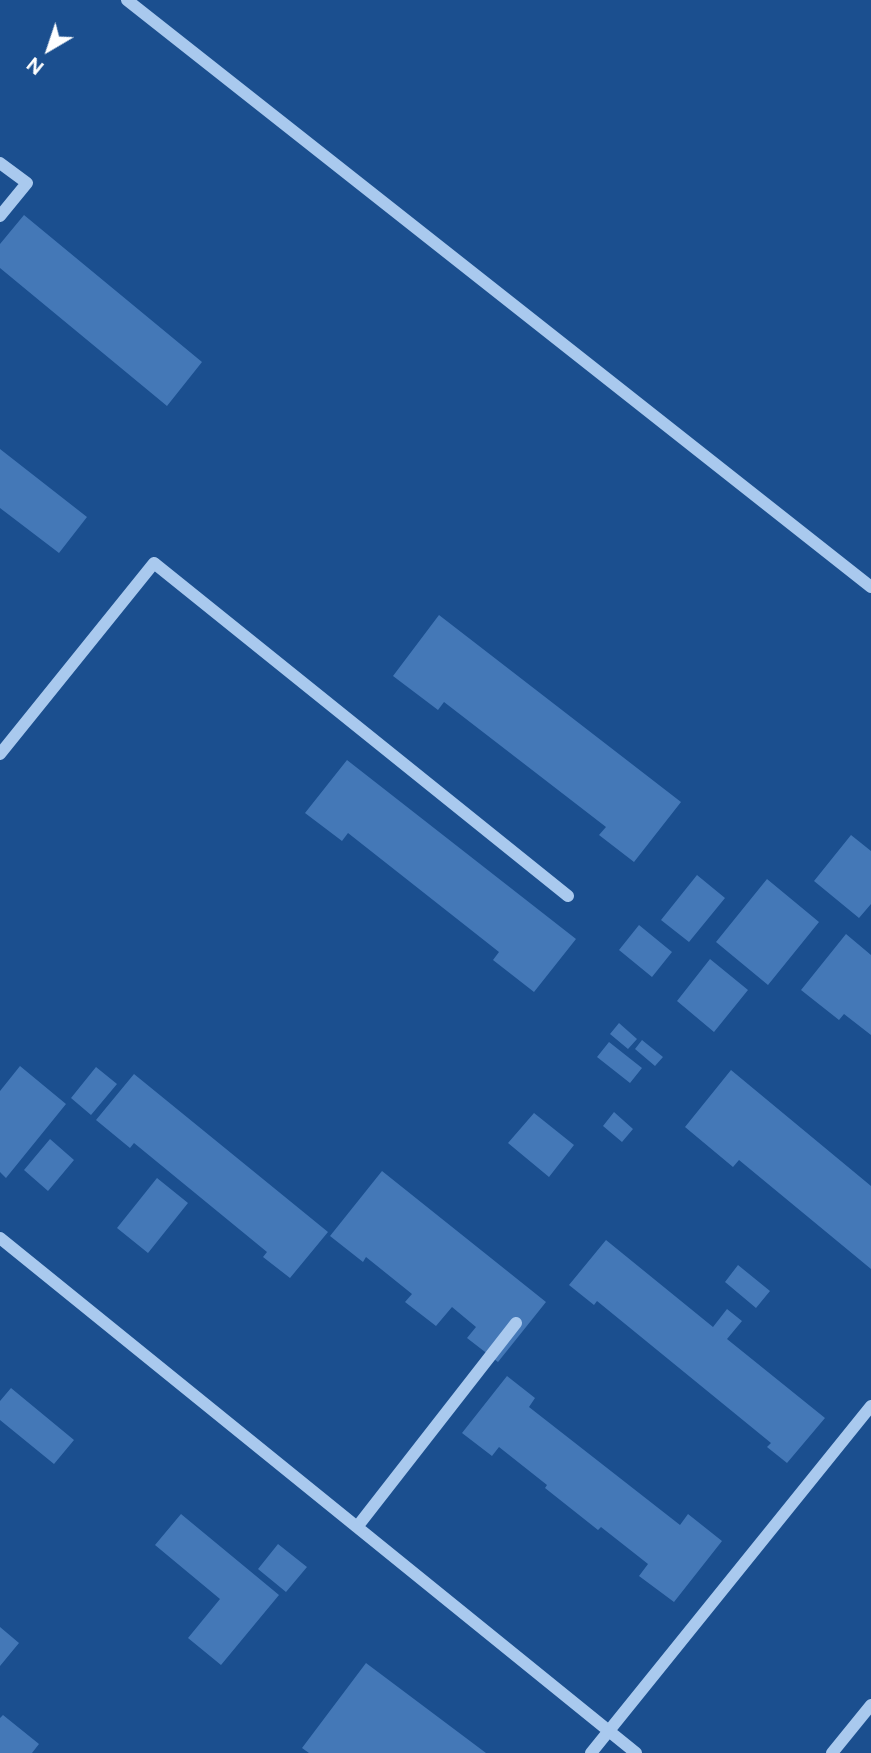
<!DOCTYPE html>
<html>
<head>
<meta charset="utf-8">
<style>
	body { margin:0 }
	#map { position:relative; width:871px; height:1753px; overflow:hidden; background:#1b4f8f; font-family:Figtree,sans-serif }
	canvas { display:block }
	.north { position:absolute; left:14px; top:14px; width:70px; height:70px; -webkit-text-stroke:5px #1b4f8f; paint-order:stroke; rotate:219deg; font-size:19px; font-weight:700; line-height:28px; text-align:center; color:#fff }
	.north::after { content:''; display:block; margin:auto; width:24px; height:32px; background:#fff; clip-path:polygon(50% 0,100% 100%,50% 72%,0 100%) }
</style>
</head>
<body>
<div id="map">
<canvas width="871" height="1753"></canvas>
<div class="north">N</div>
</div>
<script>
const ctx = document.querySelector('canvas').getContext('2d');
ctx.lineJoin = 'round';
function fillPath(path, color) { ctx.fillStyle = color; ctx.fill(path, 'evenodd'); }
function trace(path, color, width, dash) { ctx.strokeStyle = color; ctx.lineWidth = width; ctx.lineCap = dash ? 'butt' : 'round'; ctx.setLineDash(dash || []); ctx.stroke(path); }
const building = new Path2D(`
	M24 215 202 362 167 406 0 268V244Z
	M0 449 87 517 59 553 0 508Z
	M439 615 681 802 634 862 599 835 606 827 444 702 438 710 393 676Z
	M347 760 576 939 534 992 493 960 499 952 348 833 342 841 305 813Z
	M851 835 871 851V904L859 918 814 881Z
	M697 875 725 898 689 942 661 920Z
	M767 879 819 922 768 985 716 942Z
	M639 925 672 952 652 977 619 950Z
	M846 934 871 955V1035L844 1014 839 1020 801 990Z
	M710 959 748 990 714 1032 677 1001Z
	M619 1023 637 1039 628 1049 610 1034Z
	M642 1040 663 1057 655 1066 635 1049Z
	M609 1042 642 1068 630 1083 597 1057Z
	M20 1066 66 1104 6 1178 0 1172V1091Z
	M96 1067 117 1084 91 1115 71 1098Z
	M731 1070 871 1186V1269L739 1160 733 1167 685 1127Z
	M134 1074 328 1232 290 1278 263 1257 267 1252 134 1143 130 1148 96 1120Z
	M614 1112 633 1129 622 1142 603 1126Z
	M534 1113 574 1145 549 1177 508 1143Z
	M50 1139 74 1160 48 1191 24 1170Z
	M382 1171 546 1302 498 1362 467 1338 476 1327 452 1307 436 1326 405 1302 412 1294 366 1257 363 1262 330 1236Z
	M157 1178 188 1203 148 1253 117 1228Z
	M606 1240 713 1327 727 1309 742 1321 727 1339 825 1418 787 1463 767 1447 771 1443 597 1301 594 1305 569 1285Z
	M738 1265 770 1291 756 1308 725 1282Z
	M507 1376 535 1398 529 1407 680 1525 688 1514 722 1541 674 1602 639 1576 648 1564 601 1527 598 1530 545 1488 547 1485 499 1447 492 1456 462 1433Z
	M11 1388 74 1440 54 1464 0 1420V1401Z
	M181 1514 279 1595 221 1665 188 1638 220 1599 155 1545Z
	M278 1544 307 1567 286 1592 258 1569Z
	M0 1627 19 1643 0 1666Z
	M366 1663 486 1753H309L302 1748Z
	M3 1715 39 1744 32 1753H0V1718Z`);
const minor = new Path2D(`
	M127 0 871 587
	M0 163 27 183 0 216
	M0 754 154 563 568 896
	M0 1238 636 1753
	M357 1527 516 1323
	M591 1753 871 1406
	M832 1753 871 1705`);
fillPath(building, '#4478b7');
trace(minor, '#a9c9ee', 12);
</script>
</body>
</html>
